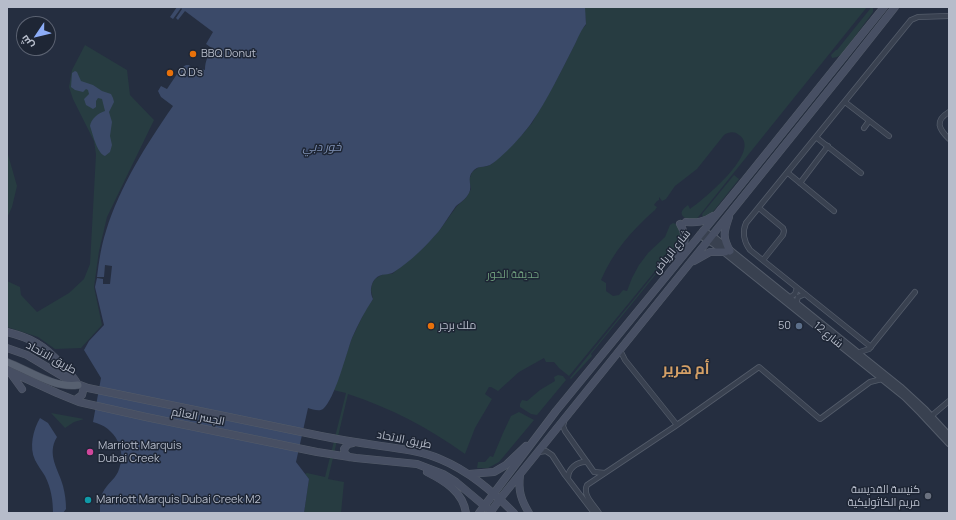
<!DOCTYPE html>
<html>
<head>
<meta charset="utf-8">
<style>
	body { margin:0 }
	#map { position:relative; width:956px; height:520px; overflow:hidden; background:#252e40; font-family:Manrope,Cairo,sans-serif }
	canvas { display:block }
	.frame { position:absolute; inset:0; border:8px solid #b6bcca; pointer-events:none }
	.north { position:absolute; left:16px; top:16px; width:40px; height:40px; box-sizing:border-box; background:#1e2635; border:1px solid #5b6271; border-radius:50%; rotate:235deg; font-size:11px; font-weight:700; line-height:16px; text-align:center; color:#b6bcca }
	.north::after { content:''; display:block; margin:auto; width:14px; height:18px; background:#8dadf8; clip-path:polygon(50% 0,100% 100%,50% 72%,0 100%) }
</style>
</head>
<body>
<div id="map">
<canvas width="956" height="520"></canvas>
<div class="frame"></div>
<div class="north">ش</div>
</div>
<script>
const ctx = document.querySelector('canvas').getContext('2d');
ctx.lineJoin = 'round';
function fillPath(path, color) { ctx.fillStyle = color; ctx.fill(path, 'evenodd'); }
function trace(path, color, width, dash) { ctx.strokeStyle = color; ctx.lineWidth = width; ctx.lineCap = dash ? 'butt' : 'round'; ctx.setLineDash(dash || []); ctx.stroke(path); }
function write(font, color, halo, rows, align = 'center') {
  ctx.font = font + ' Manrope,Cairo,sans-serif'; ctx.lineWidth = 3; ctx.setLineDash([]); ctx.textBaseline = 'middle'; ctx.strokeStyle = halo; ctx.fillStyle = color; for (const [text, x, y, turn = 0] of rows) {
    ctx.save(); ctx.translate(x, y); ctx.rotate((+turn || 0) * Math.PI / 180); ctx.textAlign = isNaN(turn) ? turn : align; if (halo) ctx.strokeText(text, 0, 0); ctx.fillText(text, 0, 0); ctx.restore();
  }
}
const green = new Path2D(`
	M585 7H867L695 221C684 219 675 214 688 205L690 209C703 200 763 151 739 135 734 131 729 132 724 135L697 169 675 186 666 199 662 201 659 197V200L657 201 654 205 657 207 655 210C632 230 613 252 601 280L606 283V291L613 296 619 295 623 290 627 291 632 278 639 265 648 253 665 237 670 225 673 223 676 224C681 229 683 235 679 242L569 376 559 368 554 362H546L544 358 519 372 498 391 491 387H489L485 394 492 399 475 428 465 454C429 428 391 408 348 394L328 479 344 482 341 513H304L309 479 305 474 307 473 325 477 346 393 333 390 352 338 366 309 373 299 371 290 372 284 375 279 383 274H392L422 249 439 231 457 206 466 198 471 189 469 180 472 172 479 167 488 166 493 163 521 136 532 123 556 81 575 44 580 31 586 25V22L585 14Z
	M871 7H873V12L842 54 837 57 832 58 831 55 836 50H837L870 9Z
	M85 45 127 70 130 95 154 120 107 217 99 251 94 287 102 325 81 348 55 349 38 337 7 327V281L20 287 21 295 37 312 69 293 84 279 90 264 96 154 94 141 73 99 69 87 72 70Z
	M7 151 17 186 12 207 7 218Z
	M734 175 739 179 712 213 703 218 702 214Z
	M678 245 679 246 591 354 592 356 571 379 570 378Z
	M558 375 563 376 566 380 537 415 531 414 520 407V404L522 400 527 401 540 390 555 381 554 377Z
	M519 412 534 420 499 462 488 468H477L478 462H485L490 456 493 457 503 433 511 416Z
	M51 413 84 419 74 422 65 428Z`);
const water = new Path2D(`
	M177 7H585L586 24C579 33 578 39 573 48 560 73 548 99 532 122 524 134 502 158 490 165 484 168 478 165 473 171 466 178 473 186 469 193 466 199 461 202 456 206 450 214 445 223 439 231 426 246 411 261 394 272 388 276 382 272 375 279 370 285 370 293 373 299 365 311 358 324 352 338 346 354 335 399 323 409 319 412 312 409 308 408L296 462 309 479 304 513H100C100 506 100 498 103 492 107 484 114 480 118 472 128 450 115 427 93 422L101 378 84 350 89 341 104 325 95 287 97 278 103 279V284H110L112 266 105 265 104 277H97C99 262 101 246 106 231 120 186 146 145 173 106L161 97 158 91 161 86 167 89 181 68 186 65H189L193 69 197 68 205 70C205 61 208 55 213 49L206 44 213 32 185 11 178 20 176 18 182 9 181 8 173 19 170 17Z
	M75 71 77 72 81 81 93 85 102 91 111 94 113 98 114 102 109 112 112 122 110 136 112 145 110 152 105 156C97 153 93 135 90 126 91 119 98 113 105 111L102 99 98 98 96 101V107L93 109 86 105 84 99 89 94 88 90 86 89 83 92 75 90 71 87 72 73Z
	M40 418 48 423 57 437C46 455 59 470 63 486 65 494 66 501 66 509L63 513H53C53 500 51 488 45 476 42 471 38 466 35 460 29 447 33 430 40 418Z`);
const minor = new Path2D(`
	M845 102 889 136
	M949 112C934 121 939 129 949 139
	M864 128 869 121
	M817 138 861 173
	M788 173 834 211
	M800 183 828 146
	M759 208 783 228 784 231 783 235 763 260
	M789 298 795 294 797 288
	M796 304 798 297 805 294
	M871 347 750 250C744 242 742 232 746 223L911 20 918 17 949 16
	M620 350 625 360 677 425
	M857 353 869 349 915 292
	M929 418 949 401
	M564 422 563 426 565 431 594 472 605 473
	M539 452 546 451 552 455 565 475 594 513
	M568 478C568 469 577 461 587 462
	M599 513C594 505 582 495 587 485L674 427 759 367 820 419 870 382 882 379`);
const tertiary = new Path2D(`
	M703 231 716 239 900 387 925 410 949 436
	M700 235 713 243 905 397 921 413 949 443`);
const secondary = new Path2D(`
	M729 217C724 232 722 236 730 251
	M686 222C697 223 704 222 713 216
	M678 255C686 244 687 236 680 224
	M694 261 710 252H725
	M7 332C31 338 44 345 61 364 67 370 73 376 77 383
	M7 348 27 355 72 382 88 388 321 436C341 440 361 443 381 446 401 449 422 451 440 459 469 471 492 491 514 513
	M7 370 57 393 79 402 146 417 317 452 356 458 417 464 443 474 456 482 487 508
	M9 371 22 389
	M75 400 82 395 84 387
	M349 457 345 454 344 449 348 444 353 443
	M427 472C445 481 463 492 466 513
	M469 474 494 472 506 465 526 446
	M520 475C518 490 521 500 529 513
	M479 513 556 411 740 186 884 7
	M490 513 500 499 846 69 895 7`);
const primary = new Path2D(`
	M7 362C28 370 55 389 78 385`);
const markers = [
	[193,54,4,"#e8710a"],
	[170,73,4,"#e8710a"],
	[431,326,4,"#e8710a"],
	[799,326,4,"#5c6f8a"],
	[90,452,4,"#d1479c"],
	[928,496,4,"#6b7280"],
	[88,500,4,"#0f9aa8"]
];
const poiNames = [
	["BBQ Donut",201,54],
	["Q D’s",178,73],
	["ملك برجر",439,326],
	["50",791,326,"right"],
	["Marriott Marquis",98,446],
	["Dubai Creek",98,459],
	["كنيسة القديسة",920,490,"right"],
	["مريم الكاثوليكية",920,503,"right"],
	["Marriott Marquis Dubai Creek M2",96,500]
];
const streetNames = [
	["شارع الرياض",672,252,-51],
	["شارع 12",828,335,39],
	["طريق الاتحاد",51,358,29],
	["الجسر العائم",198,417,11],
	["طريق الاتحاد",404,440,11]
];
const parkNames = [
	["حديقة الخور",513,275]
];
const waterNames = [
	["خور دبي",322,148]
];
const districtNames = [
	["أم هرير",686,370]
];
fillPath(green, '#273c41');
fillPath(water, '#3b4a69');
trace(minor, '#545c6a', 6);
trace(tertiary, '#545c6a', 8);
trace(secondary, '#545c6a', 8);
trace(primary, '#434a59', 8);
trace(minor, '#394150', 4.5);
trace(tertiary, '#394150', 6);
trace(secondary, '#474f63', 7);
trace(primary, '#576070', 7);
for (const [x, y, r, color] of markers) { const dot = new Path2D(); dot.arc(x, y, r, 0, 2 * Math.PI); ctx.fillStyle = color; ctx.fill(dot); trace(dot, '#1e2635', 1.5); }
write('11px', '#b6bcca', '#1e2635', poiNames, 'left');
write('11px', '#b6bcca', '#1e2635', streetNames);
write('11px', '#6d9b7b', '#1e2635', parkNames);
write('italic 12px', '#7d8fb2', '#1e2635', waterNames);
write('bold 15px', '#d5a066', '#1e2635', districtNames);
</script>
</body>
</html>
